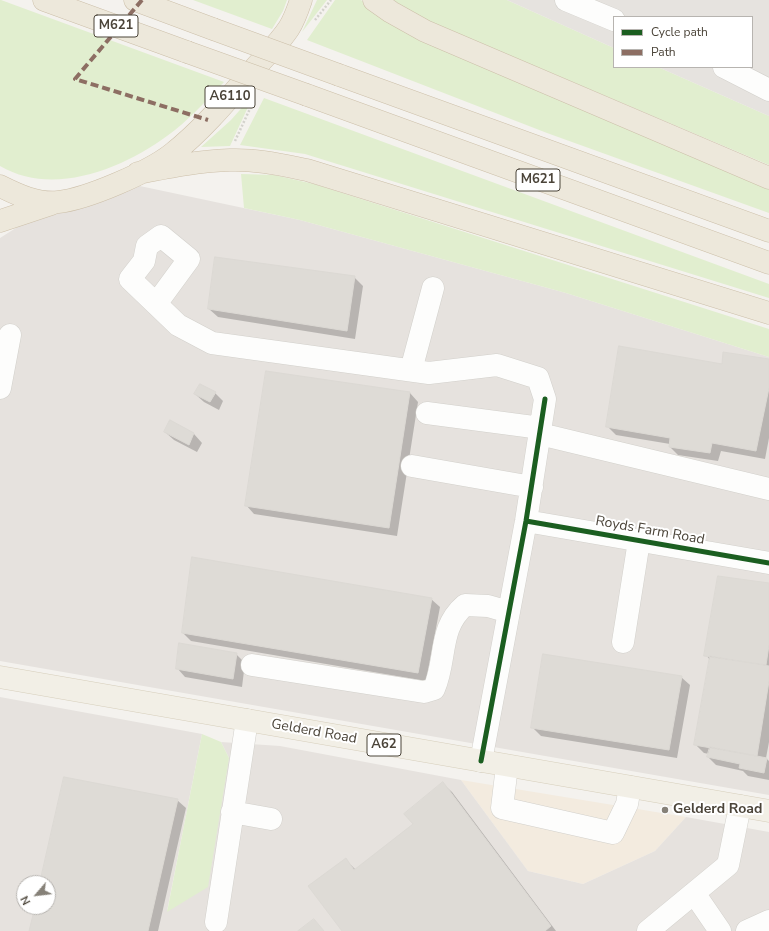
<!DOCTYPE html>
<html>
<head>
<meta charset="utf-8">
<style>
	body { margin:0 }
	#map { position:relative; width:769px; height:931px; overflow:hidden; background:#f4f2ee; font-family:"Nunito Sans",sans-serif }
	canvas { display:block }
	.legend { position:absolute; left:613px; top:16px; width:140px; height:52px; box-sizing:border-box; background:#fff; border:1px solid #b7b4b0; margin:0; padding:5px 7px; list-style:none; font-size:12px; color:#4b4439 }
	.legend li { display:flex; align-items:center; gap:8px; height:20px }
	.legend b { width:20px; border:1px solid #b7b4b0 }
	.north { position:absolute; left:16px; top:875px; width:40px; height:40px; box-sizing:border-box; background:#fff; border:1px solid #b7b4b0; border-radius:50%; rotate:242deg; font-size:11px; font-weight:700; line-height:16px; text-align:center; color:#4b4439 }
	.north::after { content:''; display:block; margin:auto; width:14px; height:18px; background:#868178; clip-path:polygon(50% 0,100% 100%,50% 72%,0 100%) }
</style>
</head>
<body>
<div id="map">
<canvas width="769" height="931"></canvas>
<ul class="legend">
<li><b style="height:5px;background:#1b5e20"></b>Cycle path</li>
<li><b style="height:5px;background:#8d6e63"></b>Path</li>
</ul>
<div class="north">N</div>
</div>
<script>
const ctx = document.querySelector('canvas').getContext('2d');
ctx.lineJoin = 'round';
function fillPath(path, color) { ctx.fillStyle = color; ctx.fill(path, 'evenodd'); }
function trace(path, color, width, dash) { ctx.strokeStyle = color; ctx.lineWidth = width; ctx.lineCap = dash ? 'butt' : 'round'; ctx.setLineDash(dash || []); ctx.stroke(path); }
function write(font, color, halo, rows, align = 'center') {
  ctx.font = font + ' "Nunito Sans",sans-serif'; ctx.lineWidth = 4; ctx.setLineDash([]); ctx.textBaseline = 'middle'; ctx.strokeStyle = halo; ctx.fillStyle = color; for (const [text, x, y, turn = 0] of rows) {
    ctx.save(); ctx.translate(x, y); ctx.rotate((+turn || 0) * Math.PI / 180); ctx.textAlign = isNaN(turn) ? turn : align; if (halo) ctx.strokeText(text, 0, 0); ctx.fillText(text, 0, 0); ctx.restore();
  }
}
const commercial = new Path2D(`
	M461 780 686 817 655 851 583 884 528 871Z`);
const industrial = new Path2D(`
	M121 182 300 220 566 293 769 357V795L0 661V238L57 202Z
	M0 697 202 734 167 911 229 758 221 742 280 746 461 780 528 871 583 884 655 851 686 817 769 832V931H0ZM24 883H48V907H24Z`);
const green = new Path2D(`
	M0 0H1L224 82C206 101 188 121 167 136 122 169 53 197 0 166Z
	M193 0H287L283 11 272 29Z
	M317 0H327L302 32Z
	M335 0H361L392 24 769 188V213L547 133 307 40Z
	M389 0H507L614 48V67H658L769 116V165L454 32 417 16Z
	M254 94 230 146 201 147 231 120Z
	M264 98 769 284V298L305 154 240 145Z
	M241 174 274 175 314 184 769 329V357L566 293 300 220 244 208Z
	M202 734 221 742 229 758 208 887 167 912Z`);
const parking = new Path2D(`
	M507 0H769V116L658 67H752V17H614V48Z`);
const shadow = new Path2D(`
	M354 277 363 286 355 339 218 317 209 309Z
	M769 360V438L765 459 721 451 718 461 678 455 670 447V444L616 435 608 427 723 365Z
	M215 393 223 401 219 410 204 402 195 394Z
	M410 393 418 402 397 536 254 514 246 505Z
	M170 421 194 434 202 443 197 452 174 440 165 432Z
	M769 584V742L766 758 769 761V780L748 776 743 771 716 765 708 757 709 754 704 753 695 744 710 660 706 655Z
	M431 599 440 607 426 681 191 641 183 633Z
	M236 654 245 663 242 687 185 677 177 668Z
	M681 677 690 685 677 758 541 736 533 728Z
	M443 784 452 792 556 931H343L345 859 356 870 414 825Z
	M177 800 186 808 158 931H30L36 907H48V883H41Z`);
const building = new Path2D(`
	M215 257 355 276 347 331 208 309Z
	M619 346 722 364 723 352 769 359V388L756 451 712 443 710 453 669 447 670 438 606 427Z
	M266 371 410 392 389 528 245 506Z
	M200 384 216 392 210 402 194 394Z
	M170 420 194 433 189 445 164 432Z
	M192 557 432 598 418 673 182 633Z
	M718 576 769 583V645L766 665 704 656Z
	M179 643 237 653 233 679 176 669Z
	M543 654 682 676 669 750 531 728Z
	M710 656 769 666V681L757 756 694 745Z
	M710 747 767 758 764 773 739 768 740 764 707 757Z
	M64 777 178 799 148 931H29L35 907H48V883H40Z
	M443 782 551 926 545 931H342L308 886 346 858 354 870 413 824 404 814Z
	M314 919 324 931H298Z`);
const path = new Path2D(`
	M315 20 331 0
	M235 141 254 100`);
const minor = new Path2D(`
	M566 0 614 20
	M724 67 769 90
	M156 304 189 259 161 236 147 246 144 261 130 279 178 325 212 343 429 373 497 365 538 378 545 399 526 521 481 761
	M411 370 433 288
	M0 388 10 335
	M427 413 541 428
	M540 434 769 489
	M412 466 532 487
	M526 521 769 563
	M623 642 639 541
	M252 665 424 692 434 689C447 659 438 628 465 605L488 606 509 612
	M507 766 502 808 613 833 627 804 630 787
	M232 812 271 819
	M694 893 720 931
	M216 922 247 720
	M648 931 728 865 740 806
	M747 931 769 921`);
const major = new Path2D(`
	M0 677 769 811`);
const highway = new Path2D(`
	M44 0 187 52
	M135 0 213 29
	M374 0 391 12 425 31 769 178
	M339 75 769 231
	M307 95 769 263
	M138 173C169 167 199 161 230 160 256 159 282 165 307 170L769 313
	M0 186C18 195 37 204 58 202 87 199 149 172 172 154 200 132 224 104 248 76 261 60 278 45 289 28 294 20 298 9 301 0
	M0 221 51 204`);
const highwayBridge = new Path2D(`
	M213 29 339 75
	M187 52 307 95`);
const quiet = new Path2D(`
	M142 0 75 79 208 120`);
const cycleway = new Path2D(`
	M526 521 769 563
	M481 761 526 521 545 399`);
const markers = [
	[665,810,4,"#868178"]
];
const shields = [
	[116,26,44],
	[230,97,50],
	[538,180,44],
	[384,745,34]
];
const shieldNames = [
	["M621",116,26],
	["A6110",230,97],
	["M621",538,180],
	["A62",384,745]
];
const streetNames = [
	["Royds Farm Road",650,531,10],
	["Gelderd Road",314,732,10]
];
const poiNames = [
	["Gelderd Road",673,810]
];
fillPath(commercial, '#f3ebdf');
fillPath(industrial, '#e6e2de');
fillPath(green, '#e1eecf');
fillPath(parking, '#e6e3df');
fillPath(shadow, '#0003');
fillPath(building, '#dedbd6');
trace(building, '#dcd9d4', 1);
trace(minor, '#d2d0cb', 23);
trace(major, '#d6cebb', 23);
trace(highway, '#ccbfa9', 23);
trace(path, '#d3d2cc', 2.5, [2, 2]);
trace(minor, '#fdfdfc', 22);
trace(major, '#f2efe6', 22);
trace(highway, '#ede8db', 22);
trace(highwayBridge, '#ccbfa9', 23, []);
trace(highwayBridge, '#ede8db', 22);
trace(quiet, '#8d6e63', 4, [8, 4]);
trace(cycleway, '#1b5e20', 5);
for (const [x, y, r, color] of markers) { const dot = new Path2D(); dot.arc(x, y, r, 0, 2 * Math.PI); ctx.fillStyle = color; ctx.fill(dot); trace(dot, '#fff', 1.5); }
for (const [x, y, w] of shields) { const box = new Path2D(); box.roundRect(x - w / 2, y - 11, w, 22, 3); ctx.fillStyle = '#fff'; ctx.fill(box); trace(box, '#4b4439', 1); }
write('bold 13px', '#4b4439', null, shieldNames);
write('14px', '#4b4439', '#fff', streetNames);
write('bold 14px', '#4b4439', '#fff', poiNames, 'left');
</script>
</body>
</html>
